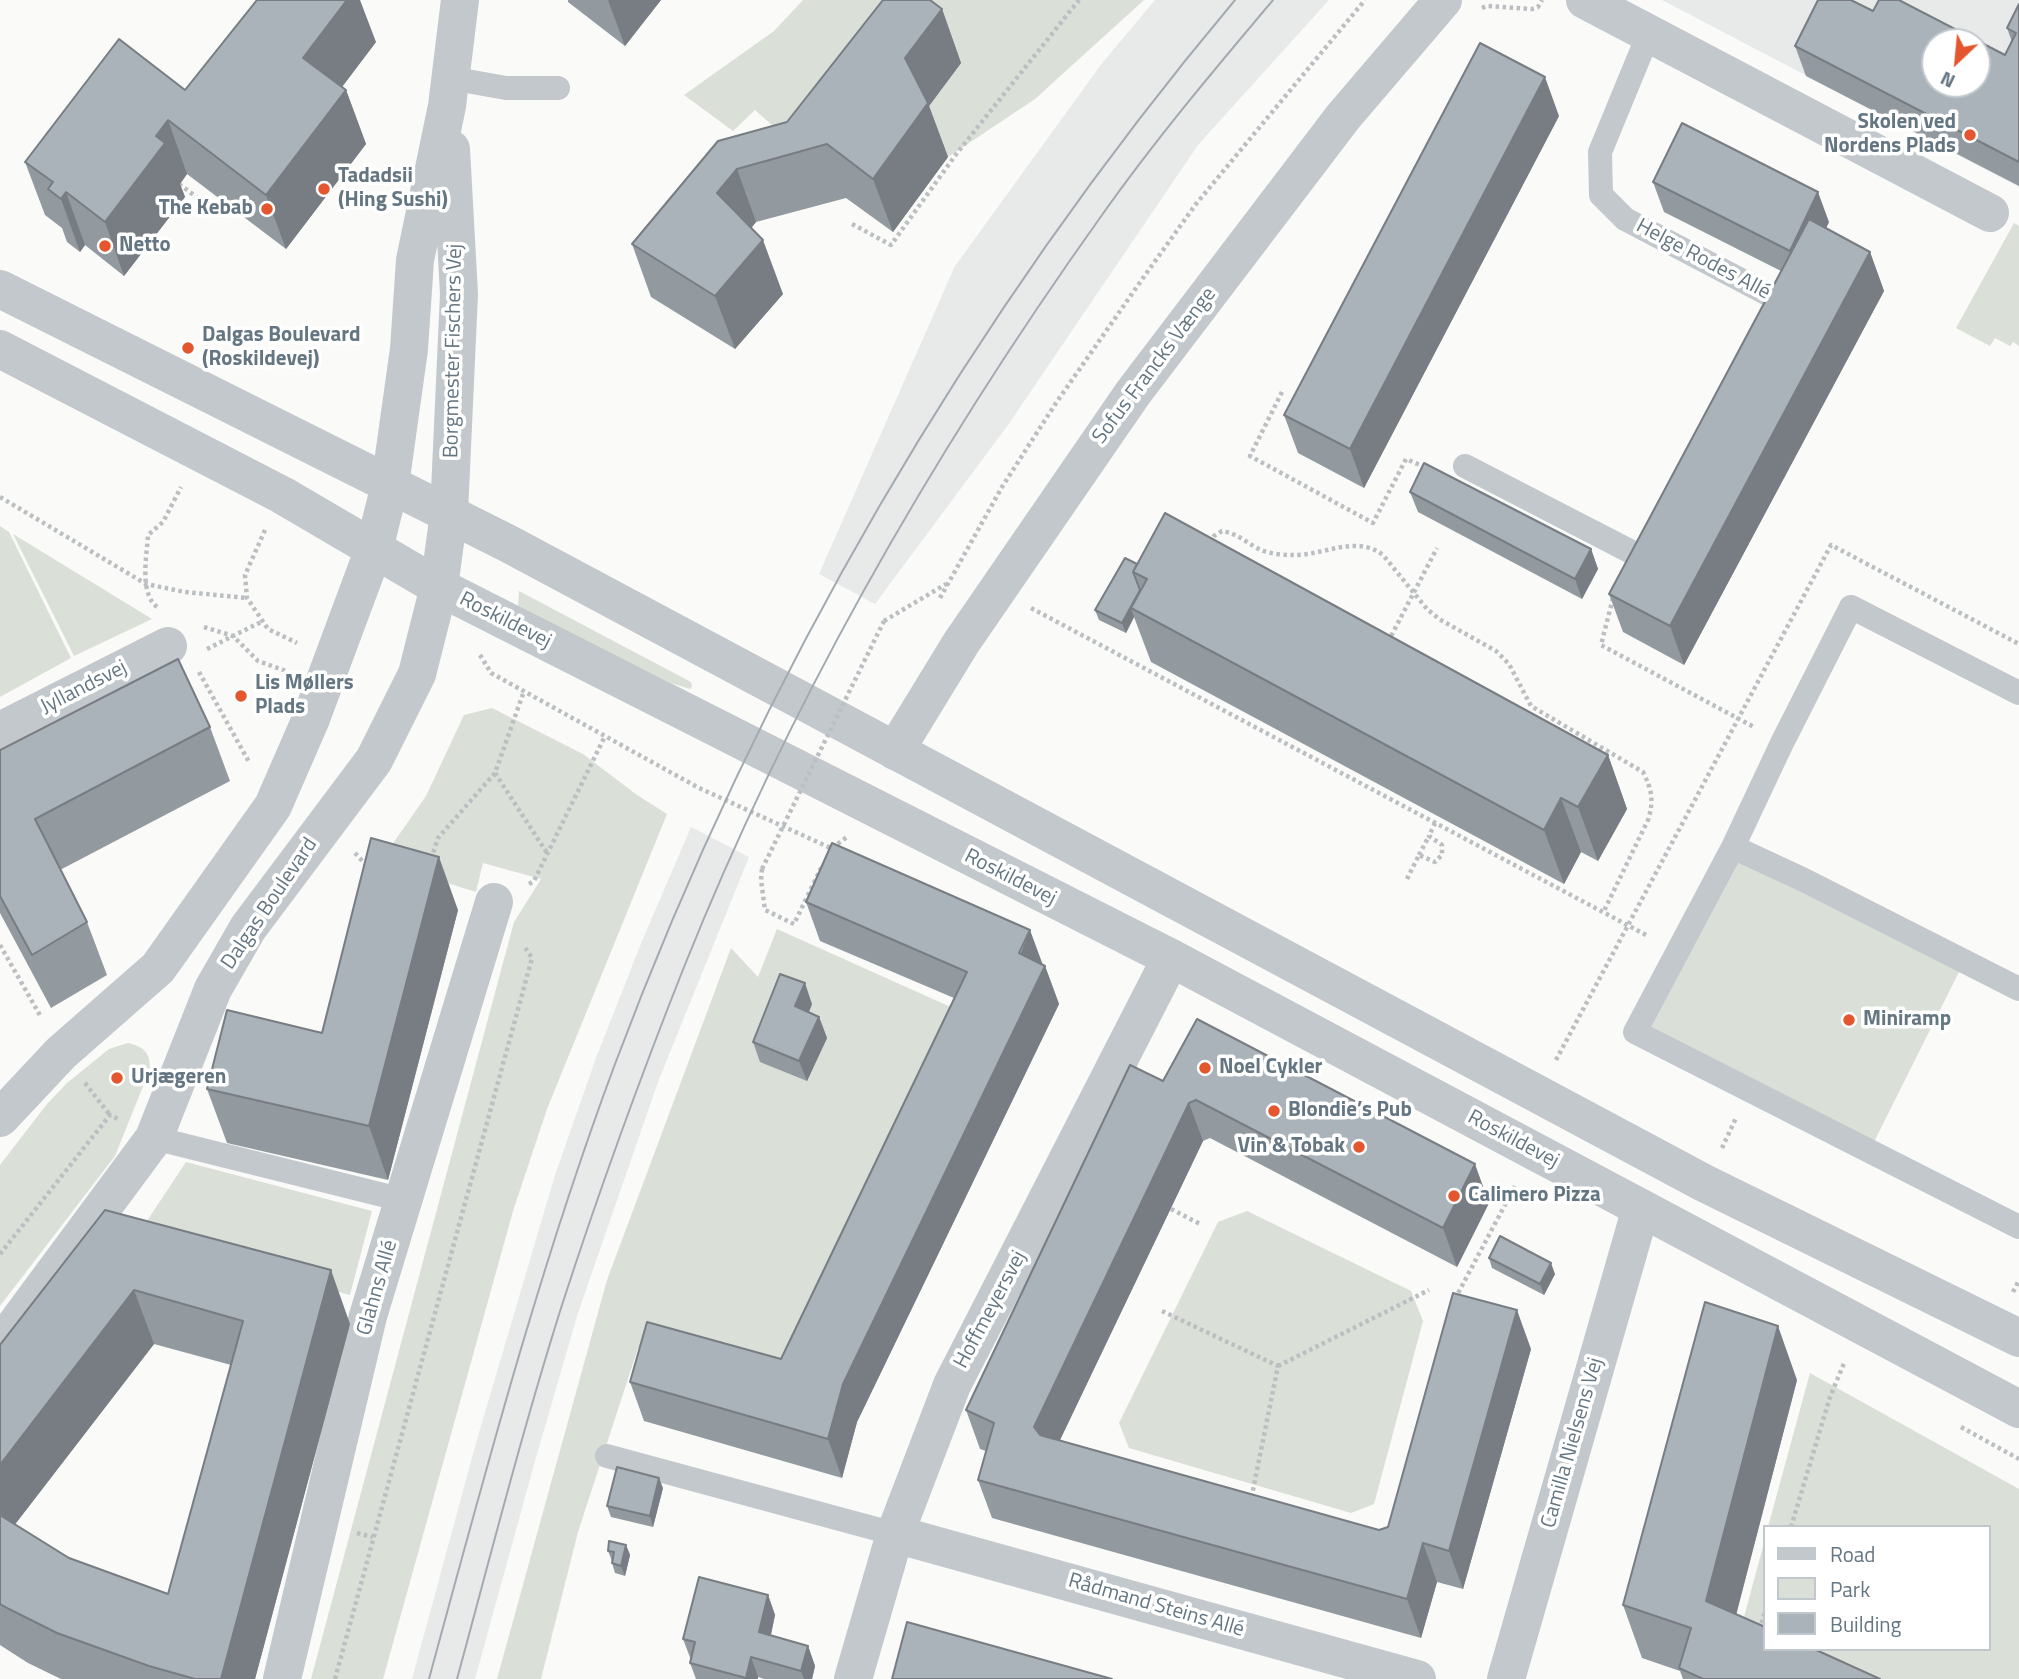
<!DOCTYPE html>
<html>
<head>
<meta charset="utf-8">
<style>
	body { margin:0 }
	#map { position:relative; width:2019px; height:1679px; overflow:hidden; background:#fafaf8; font-family:"Titillium Web",sans-serif }
	canvas { display:block }
	.legend { position:absolute; left:1763px; top:1525px; width:228px; height:126px; box-sizing:border-box; background:#fff; border:2px solid #c1c8cd; margin:0; padding:9px 12px; list-style:none; font-size:21px; color:#657683 }
	.legend li { display:flex; align-items:center; gap:14px; height:35px }
	.legend b { width:35px; border:2px solid #c1c8cd }
	.north { position:absolute; left:1921px; top:28px; width:70px; height:70px; box-sizing:border-box; background:#fff; border:2px solid #c1c8cd; border-radius:50%; rotate:206deg; font-size:19px; font-weight:700; line-height:28px; text-align:center; color:#657683 }
	.north::after { content:''; display:block; margin:auto; width:24px; height:32px; background:#e4572e; clip-path:polygon(50% 0,100% 100%,50% 72%,0 100%) }
</style>
</head>
<body>
<div id="map">
<canvas width="2019" height="1679"></canvas>
<ul class="legend">
<li><b style="height:9px;background:#c3c8cc"></b>Road</li>
<li><b style="height:19px;background:#dadfd7"></b>Park</li>
<li><b style="height:19px;background:#aab3b9"></b>Building</li>
</ul>
<div class="north">N</div>
</div>
<script>
const ctx = document.querySelector('canvas').getContext('2d');
ctx.lineJoin = 'round';
function fillPath(path, color) { ctx.fillStyle = color; ctx.fill(path, 'evenodd'); }
function trace(path, color, width, dash) { ctx.strokeStyle = color; ctx.lineWidth = width; ctx.lineCap = dash ? 'butt' : 'round'; ctx.setLineDash(dash || []); ctx.stroke(path); }
function write(font, color, halo, rows, align = 'center') {
  ctx.font = font + ' "Titillium Web",sans-serif'; ctx.lineWidth = 7; ctx.setLineDash([]); ctx.textBaseline = 'middle'; ctx.strokeStyle = halo; ctx.fillStyle = color; for (const [text, x, y, turn = 0] of rows) {
    ctx.save(); ctx.translate(x, y); ctx.rotate((+turn || 0) * Math.PI / 180); ctx.textAlign = isNaN(turn) ? turn : align; if (halo) ctx.strokeText(text, 0, 0); ctx.fillText(text, 0, 0); ctx.restore();
  }
}
const built = new Path2D(`
	M1155 0H1329L1198 145 1008 425 875 604 819 574 955 266 1103 62Z
	M1662 0H2019V187ZM1935 42H1977V84H1935Z
	M691 827 749 857 658 1082 578 1313 535 1461 475 1679H412L476 1443 555 1175 596 1058 642 941Z`);
const green = new Path2D(`
	M803 0H1144L1035 99 948 157 925 112 810 159 755 110 733 131 684 95 774 31Z
	M2014 223 2019 226V346L2013 342 2010 346 1995 338 1990 346 1956 328Z
	M0 526 9 532 71 658 0 697Z
	M13 534 152 619 74 656Z
	M519 591 691 682 692 687 690 689 671 683 518 607Z
	M492 708 583 754 637 795 667 814 547 1109 513 1211 383 1679H311L514 922 541 879 483 863 476 892 380 862 426 796 464 715Z
	M1733 847 1964 962 1873 1144 1643 1030Z
	M777 929 964 1013 783 1389 638 1348 578 1532 541 1679H497L607 1280 731 948 758 977Z
	M128 1043C144 1047 150 1052 150 1069L115 1156 0 1306V1165L47 1104 67 1083 109 1049Z
	M186 1162 372 1211 350 1295 135 1239Z
	M1247 1211 1411 1291 1423 1321 1374 1504 1351 1513 1129 1448 1119 1423 1218 1222Z
	M1810 1373 2019 1489V1679H1804L1736 1647 1765 1539V1649H1989V1527H1768Z`);
const path = new Path2D(`
	M1482 8 1487 6 1532 9 1538 7 1542 0
	M179 184 210 207
	M852 224 891 245 957 153 1079 0
	M1282 392 1250 456 1373 523 1406 459 1427 468
	M0 497 146 584 185 592 247 598
	M265 530 245 575 247 598 268 629 297 643
	M1210 543 1214 536 1222 531C1237 533 1248 544 1261 550 1271 554 1283 555 1293 555 1323 556 1356 534 1383 555L1427 609 1439 619 1496 651 1509 664 1531 706 1643 772C1652 790 1654 801 1648 820L1603 913
	M940 598 1002 487 1056 403 1143 278 1196 204 1365 0
	M1613 598 1601 645 1754 727
	M157 607C139 593 147 555 148 535L163 522 181 487
	M1031 608 1648 936
	M884 621 946 584
	M204 627 233 636 258 661 286 671
	M1388 642 1437 548
	M207 649 263 621
	M480 655 491 673 699 788 835 850
	M199 672 249 762
	M495 773 547 853
	M832 848 847 837
	M355 853 368 867
	M1419 855 1429 836
	M431 859 438 838 495 773 524 691
	M762 869 761 880 765 910 794 924 821 868
	M1407 879 1419 855 1435 862 1442 855V845L1429 836 1435 823
	M529 884 534 881 605 736
	M0 945 41 1017
	M1556 1060 1831 545 2019 644
	M85 1083 110 1115
	M1722 1148 1736 1118
	M1171 1209 1202 1225
	M0 1254 110 1115 120 1120
	M2013 1292 2019 1280
	M1455 1299 1515 1186
	M1162 1311 1278 1366 1251 1500
	M1278 1366 1429 1290
	M1961 1427 2019 1459
	M1791 1527 1830 1397 1845 1361
	M357 1533 373 1537
	M1760 1630 1765 1611
	M335 1679 532 958 524 946`);
const service = new Path2D(`
	M1649 33 1600 152 1601 195 1625 219 1779 300 1769 320
	M450 78 506 88H558
	M1465 466 1645 559 1652 545
	M2019 693 1851 607 1782 743 1733 847 1635 1032 2019 1227
	M1733 847 1804 880 2019 989
	M154 1138 403 1200
	M607 1456 895 1534`);
const minor = new Path2D(`
	M1585 0 1990 213
	M390 485 409 349 415 260 447 106 460 0
	M449 513 459 294 451 149
	M0 731 168 646
	M895 751 961 643 1133 393 1343 117 1443 0
	M895 1534 1417 1679
	M282 1679 368 1316 494 902
	M853 1679 895 1534 952 1385 1171 958
	M1506 1679 1641 1208`);
const tertiary = new Path2D(`
	M0 289 509 544 1704 1183 2019 1338
	M0 349 282 495 439 587 1171 958 2019 1409
	M0 1118 61 1053 158 968 273 806 310 721 374 549 390 485
	M0 1346 154 1138 213 989 248 928 374 760 417 674 439 587 449 513`);
const tram = new Path2D(`
	M429 1679C485 1473 540 1265 615 1064 760 677 969 317 1235 0
	M457 1679C491 1554 523 1428 562 1305 599 1191 640 1078 684 967 791 700 935 449 1102 215 1155 140 1214 70 1273 0`);
const pathBridge = new Path2D(`
	M762 869 884 621`);
const wall = new Path2D(`
	M568 0H661L625 46 568 2Z
	M2019 4V186L1806 76 1795 46 1873 11 2005 55 2012 42 2007 28Z
	M942 9 961 63 929 106 948 157 893 232 846 198 756 222 751 228 783 294 735 349 651 297 632 244 787 122Z
	M376 42 342 87 346 90 366 144 286 249 187 174 180 184 185 197 124 276 85 245 80 252 67 242 62 228 45 215 25 162 185 90Z
	M1559 116 1364 488 1298 453 1284 415Z
	M1653 182 1829 222 1826 228 1870 252 1884 291 1684 665 1623 632 1609 594 1781 271 1664 212Z
	M1410 492 1591 549 1598 569 1582 599 1418 512Z
	M1137 564 1608 755 1627 809 1598 861 1581 852 1564 884 1151 662 1134 617 1126 633 1099 620 1095 610Z
	M210 727 230 781 60 870 87 922 107 975 51 1008 0 913V750Z
	M806 902 1042 964 1045 966 1059 1004 857 1422 842 1478 644 1421 630 1382 781 1359 954 998 820 941Z
	M458 910 388 1180 227 1143 207 1089 322 1033Z
	M812 1004 809 1012 819 1017 827 1038 807 1081 760 1062 753 1042Z
	M1163 1081 1489 1203 1457 1267 1210 1138 1203 1141 1060 1440 1379 1530 1388 1527 1531 1349 1463 1589 1437 1582 1421 1638 992 1518 978 1480 986 1451 980 1449 966 1410Z
	M105 1210 350 1324 255 1679H61L28 1663 0 1645V1345ZM154 1344 231 1365 168 1594 69 1558 15 1524Z
	M1489 1258 1555 1274 1544 1295 1492 1268Z
	M1797 1380 1736 1614 1880 1679H1683L1680 1671 1642 1658 1623 1605Z
	M663 1488 653 1527 611 1517 607 1506Z
	M626 1545 630 1555 625 1576 615 1573 612 1563V1561L608 1551Z
	M768 1595 775 1615 771 1635 808 1646 815 1666 812 1679H764L758 1677V1679H696L690 1663 691 1660 683 1639Z`);
const shadedWall = new Path2D(`
	M347 0H360L376 42 323 112 303 58Z
	M608 0H661L625 46Z
	M942 9 961 63 929 106 948 157 893 232 873 179 905 58Z
	M1545 77 1559 116 1364 488 1350 449Z
	M346 90 366 144 286 249 266 195Z
	M168 120 187 174 180 184 185 197 124 276 105 222 156 136Z
	M737 169 756 222 737 246 717 193Z
	M66 192 85 245 80 252 61 199Z
	M1818 192 1829 222 1801 281 1790 251Z
	M763 240 783 294 735 349 715 296Z
	M1870 252 1884 291 1684 665 1670 626Z
	M1591 549 1598 569 1582 599 1575 579Z
	M1140 590 1131 608 1134 617 1126 633 1122 623Z
	M1608 755 1627 809 1598 861 1578 807Z
	M1561 798 1581 852 1564 884 1544 830Z
	M439 857 458 910 388 1180 369 1126Z
	M1030 930 1044 968 1045 966 1059 1004 857 1422 842 1478 828 1439 843 1384Z
	M805 983 812 1004 803 1026 795 1006Z
	M819 1017 827 1038 807 1081 799 1061Z
	M1189 1103 1203 1141 1048 1465 1034 1427Z
	M1475 1164 1489 1203 1457 1267 1443 1228Z
	M1551 1263 1555 1274 1544 1295 1540 1284Z
	M331 1270 350 1324 255 1679H221Z
	M134 1290 154 1344 0 1544V1465Z
	M1517 1310 1531 1349 1463 1589 1449 1551Z
	M1778 1326 1797 1380 1726 1654 1706 1601Z
	M659 1478 663 1488 653 1527 650 1516Z
	M1423 1543 1437 1582 1421 1638 1407 1599Z
	M626 1545 630 1555 625 1576 621 1566Z
	M768 1595 775 1615 767 1652 759 1632Z
	M808 1646 815 1666 812 1679H804L801 1671Z
	M751 1657 758 1677V1679H746V1678Z`);
const building = new Path2D(`
	M257 0H347L303 58 346 90 266 195 168 120 156 136 165 143 105 222 66 192 61 199 48 189 53 182 25 162 119 39 185 90Z
	M883 0H930L942 9 905 58 928 103 873 179 827 144 737 169 717 193 763 240 715 296 632 244 718 141 787 122Z
	M1818 0H1851L1873 11 1879 0H1899L2005 55 2016 33 2007 28 2019 4V162L1795 46ZM1935 42H1977V84H1935Z
	M1480 43 1545 77 1350 449 1284 415Z
	M1682 123 1818 192 1790 251 1653 182Z
	M1809 219 1870 252 1670 626 1609 594Z
	M1424 463 1591 549 1575 579 1410 492Z
	M1165 513 1608 755 1578 807 1561 798 1544 830 1131 608 1147 579 1133 572Z
	M1125 558 1137 564 1133 572 1140 590 1122 623 1095 610Z
	M178 659 210 727 35 819 87 922 32 955 0 896V750Z
	M371 838 439 857 369 1126 207 1089 227 1010 322 1033Z
	M832 843 1030 930 1019 953 1045 966 843 1384 828 1439 630 1382 647 1322 781 1359 967 972 806 902Z
	M780 974 805 983 795 1006 819 1017 799 1061 753 1042Z
	M1197 1019 1475 1164 1443 1228 1196 1100 1189 1103 1034 1427 1040 1435 1379 1530 1388 1527 1453 1293 1517 1310 1449 1551 1423 1543 1407 1599 978 1480 994 1423 966 1410 1130 1065 1163 1081Z
	M105 1210 331 1270 221 1679H195L149 1666 57 1633 9 1609 0 1604V1515L69 1558 168 1594 243 1321 134 1290 0 1465V1345Z
	M1500 1236 1551 1263 1540 1284 1489 1258Z
	M1705 1302 1778 1326 1706 1601 1765 1627V1649H1814L1880 1679H1703L1679 1668 1691 1628 1623 1605Z
	M617 1467 659 1478 650 1516 607 1506Z
	M609 1541 626 1545 621 1566 612 1563 614 1552 608 1551Z
	M699 1577 768 1595 759 1632 808 1646 801 1671 751 1657 746 1678 690 1663 695 1642 683 1639Z
	M907 1622 1112 1679H892Z`);
const markers = [
	[1970,135,7,"#e4572e"],
	[324,189,7,"#e4572e"],
	[267,209,7,"#e4572e"],
	[105,246,7,"#e4572e"],
	[188,348,7,"#e4572e"],
	[241,696,7,"#e4572e"],
	[1849,1020,7,"#e4572e"],
	[1205,1068,7,"#e4572e"],
	[117,1078,7,"#e4572e"],
	[1274,1111,7,"#e4572e"],
	[1359,1147,7,"#e4572e"],
	[1454,1196,7,"#e4572e"]
];
const poiNames = [
	["Skolen ved",1956,123,"right"],
	["Nordens Plads",1956,147,"right"],
	["Tadadsii",338,177],
	["(Hing Sushi)",338,201],
	["The Kebab",253,209,"right"],
	["Netto",119,246],
	["Dalgas Boulevard",202,336],
	["(Roskildevej)",202,360],
	["Lis Møllers",255,684],
	["Plads",255,708],
	["Miniramp",1863,1020],
	["Noel Cykler",1219,1068],
	["Urjægeren",131,1078],
	["Blondie’s Pub",1288,1111],
	["Vin & Tobak",1345,1147,"right"],
	["Calimero Pizza",1468,1196]
];
const streetNames = [
	["Helge Rodes Allé",1703,260,28],
	["Borgmester Fischers Vej",454,351,-89],
	["Sofus Francks Vænge",1155,366,-53],
	["Roskildevej",505,621,27],
	["Jyllandsvej",84,688,-27],
	["Roskildevej",1010,878,27],
	["Dalgas Boulevard",270,904,-56],
	["Roskildevej",1513,1140,28],
	["Glahns Allé",378,1288,-74],
	["Hoffmeyersvej",991,1310,-62],
	["Camilla Nielsens Vej",1573,1443,-74],
	["Rådmand Steins Allé",1156,1606,16]
];
fillPath(built, '#e8e9e9');
fillPath(green, '#dadfd7');
trace(path, '#bbbfc2', 4.5, [3.5, 3.5]);
trace(service, '#c3c8cc', 24);
trace(minor, '#c3c8cc', 38);
trace(tertiary, '#c3c8cc', 38);
trace(tram, '#a2aab0', 2);
trace(pathBridge, '#bbbfc2', 4.5, [3.5, 3.5]);
fillPath(wall, '#929a9f');
fillPath(shadedWall, '#777d82');
fillPath(building, '#aab3b9');
trace(building, '#777d82', 2);
for (const [x, y, r, color] of markers) { const dot = new Path2D(); dot.arc(x, y, r, 0, 2 * Math.PI); ctx.fillStyle = color; ctx.fill(dot); trace(dot, '#fff', 2.5); }
write('bold 21px', '#657683', '#fff', poiNames, 'left');
write('21px', '#657683', '#fff', streetNames);
</script>
</body>
</html>
